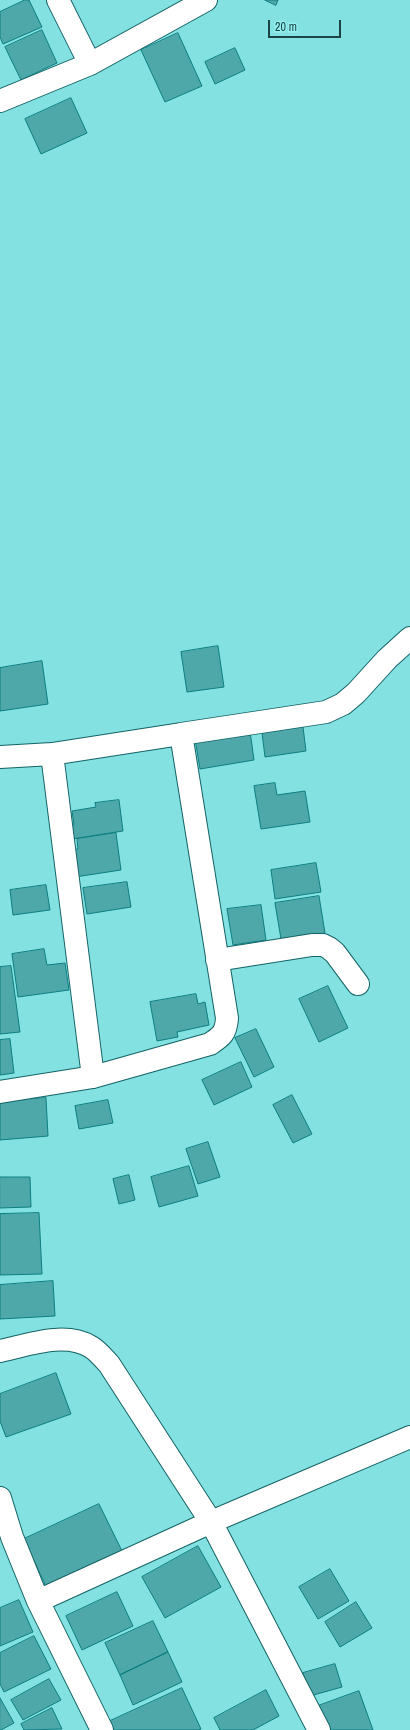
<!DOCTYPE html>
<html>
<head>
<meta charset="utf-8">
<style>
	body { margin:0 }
	#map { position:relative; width:410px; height:1730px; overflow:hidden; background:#83e1e2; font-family:"Archivo Narrow",sans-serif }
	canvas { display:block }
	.scale { position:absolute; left:268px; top:20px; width:73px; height:18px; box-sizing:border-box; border:2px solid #1b4344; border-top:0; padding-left:5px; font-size:12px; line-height:14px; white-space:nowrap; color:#1b4344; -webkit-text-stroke:3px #91eff0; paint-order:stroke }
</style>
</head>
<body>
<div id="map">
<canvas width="410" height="1730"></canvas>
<div class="scale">20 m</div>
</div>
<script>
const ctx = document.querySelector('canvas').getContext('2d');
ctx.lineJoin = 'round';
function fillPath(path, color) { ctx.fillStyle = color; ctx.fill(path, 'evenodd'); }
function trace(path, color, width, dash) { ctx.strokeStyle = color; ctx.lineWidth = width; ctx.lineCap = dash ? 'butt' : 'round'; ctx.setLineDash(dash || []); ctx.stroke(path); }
const building = new Path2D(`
	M25 0H29L42 27 3 44 0 37V12Z
	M265 0H278L276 5Z
	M42 30 57 63 21 80 5 47Z
	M178 33 202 86 165 102 141 50Z
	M235 48 245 70 215 84 205 62Z
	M71 98 87 133 41 154 25 119Z
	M218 646 224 687 187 692 181 652Z
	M42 661 48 704 0 711V668Z
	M303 727 306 751 265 757 262 733Z
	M250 731 254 760 200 769 195 739Z
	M275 783 277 795 305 791 310 822 261 829 254 786Z
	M119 800 123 831 72 839 70 826 74 825 72 811 96 807 95 803Z
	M116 833 121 870 75 877 71 850 78 849 77 839Z
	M316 863 321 892 275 899 271 870Z
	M127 882 131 907 87 914 83 888Z
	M46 885 50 910 13 915 10 890Z
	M319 896 325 933 281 939 275 903Z
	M261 905 266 940 233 945 227 909Z
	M44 949 47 965 65 963 69 990 18 997 12 954Z
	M11 966 20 1032 0 1034V967Z
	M328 986 348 1028 319 1042 299 999Z
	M196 994 198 1004 205 1002 209 1025 177 1032 178 1037 157 1041 150 1002Z
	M256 1029 274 1067 254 1077 235 1038Z
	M10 1039 14 1073 0 1075V1040Z
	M241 1062 252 1087 214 1105 202 1080Z
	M292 1095 312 1134 293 1143 273 1105Z
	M46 1098 48 1136 0 1140V1101Z
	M108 1100 113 1123 79 1129 75 1106Z
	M208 1142 220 1177 198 1184 186 1149Z
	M189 1166 198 1196 159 1207 151 1177Z
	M129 1175 135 1200 119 1204 113 1179Z
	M0 1177H30L31 1207 0 1208Z
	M39 1213 42 1274 0 1275V1214Z
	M53 1281 55 1316 0 1319V1285Z
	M56 1373 71 1414 6 1437 0 1421V1394Z
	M99 1504 125 1557 49 1593 24 1539Z
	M198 1546 221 1587 165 1618 142 1577Z
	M330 1569 349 1601 318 1619 299 1587Z
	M117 1592 133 1626 82 1650 66 1616Z
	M19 1600 33 1632 0 1646V1608Z
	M356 1602 372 1628 340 1647 325 1622Z
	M153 1621 168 1652 120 1675 105 1643Z
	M34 1636 51 1669 4 1692 0 1684V1653Z
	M168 1652 182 1682 133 1705 120 1675Z
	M335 1664 342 1687 310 1696 303 1673Z
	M49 1679 61 1700 23 1720 11 1700Z
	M182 1688 201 1729 198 1730H112L108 1722Z
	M266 1690 279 1716 253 1730H220L214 1718Z
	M359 1691 373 1730H326L318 1706Z
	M0 1698 14 1723 1 1730H0Z
	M52 1708 62 1729 24 1730 21 1724Z`);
const minor = new Path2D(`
	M58 0 90 64
	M0 101 90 64 206 0
	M181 734 326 712 343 704 356 693 387 659 410 638
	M52 754 93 1077
	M0 757 52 754 181 734 227 1018C226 1033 222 1036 210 1044L93 1077 0 1092
	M217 960 312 945H323L329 948 335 953 358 984
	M0 1351C28 1345 65 1331 91 1347 98 1351 104 1359 109 1364L211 1522 319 1730
	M0 1498 12 1537 38 1601 102 1730
	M38 1601 211 1522 410 1437`);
fillPath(building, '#4ea8aa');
trace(building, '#0d7e80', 1);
trace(minor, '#146364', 24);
trace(minor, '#fff', 22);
</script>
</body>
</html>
